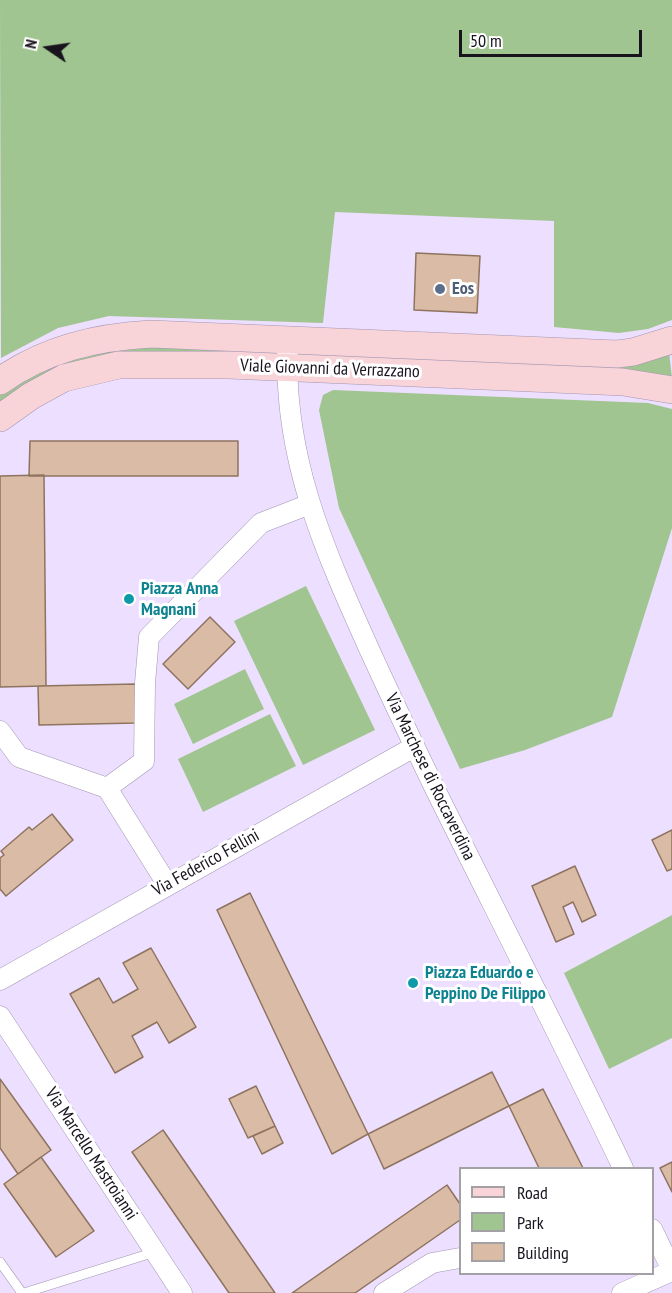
<!DOCTYPE html>
<html>
<head>
<meta charset="utf-8">
<style>
	body { margin:0 }
	#map { position:relative; width:672px; height:1293px; overflow:hidden; background:#eddfff; font-family:"PT Sans Narrow",sans-serif }
	canvas { display:block }
	.legend { position:absolute; left:459px; top:1167px; width:195px; height:108px; box-sizing:border-box; background:#fff; border:2px solid #a3a1a5; margin:0; padding:8px 10px; list-style:none; font-size:18px; color:#18131d }
	.legend li { display:flex; align-items:center; gap:12px; height:30px }
	.legend b { width:30px; border:2px solid #a3a1a5 }
	.north { position:absolute; left:18px; top:18px; width:60px; height:60px; -webkit-text-stroke:4px #fff; paint-order:stroke; rotate:283deg; font-size:16px; font-weight:700; line-height:24px; text-align:center; color:#18131d }
	.north::after { content:''; display:block; margin:auto; width:21px; height:27px; background:#18131d; clip-path:polygon(50% 0,100% 100%,50% 72%,0 100%) }
	.scale { position:absolute; left:459px; top:30px; width:183px; height:27px; box-sizing:border-box; border:3px solid #18131d; border-top:0; padding-left:8px; font-size:18px; line-height:21px; white-space:nowrap; color:#18131d; -webkit-text-stroke:4px #fff; paint-order:stroke }
</style>
</head>
<body>
<div id="map">
<canvas width="672" height="1293"></canvas>
<ul class="legend">
<li><b style="height:8px;background:#f8d4d8"></b>Road</li>
<li><b style="height:16px;background:#a0c590"></b>Park</li>
<li><b style="height:16px;background:#dabca6"></b>Building</li>
</ul>
<div class="north">N</div>
<div class="scale">50 m</div>
</div>
<script>
const ctx = document.querySelector('canvas').getContext('2d');
ctx.lineJoin = 'round';
function fillPath(path, color) { ctx.fillStyle = color; ctx.fill(path, 'evenodd'); }
function trace(path, color, width, dash) { ctx.strokeStyle = color; ctx.lineWidth = width; ctx.lineCap = dash ? 'butt' : 'round'; ctx.setLineDash(dash || []); ctx.stroke(path); }
function write(font, color, halo, rows, align = 'center') {
  ctx.font = font + ' "PT Sans Narrow",sans-serif'; ctx.lineWidth = 6; ctx.setLineDash([]); ctx.textBaseline = 'middle'; ctx.strokeStyle = halo; ctx.fillStyle = color; for (const [text, x, y, turn = 0] of rows) {
    ctx.save(); ctx.translate(x, y); ctx.rotate((+turn || 0) * Math.PI / 180); ctx.textAlign = isNaN(turn) ? turn : align; if (halo) ctx.strokeText(text, 0, 0); ctx.fillText(text, 0, 0); ctx.restore();
  }
}
const green = new Path2D(`
	M0 0H672V320L648 329 619 333 554 327V221L335 212 323 323 109 316 58 328 1 358Z
	M132 344 234 349 236 351 235 355 146 352 0 405V395L15 383 73 356Z
	M669 352 672 378 548 368 549 361Z
	M333 390 648 403 672 409V528L612 717 525 750 460 769 339 508 319 410 323 395Z
	M306 586 375 730 303 765 234 621Z
	M245 669 264 709 193 744 174 704Z
	M270 714 296 766 203 812 178 759Z
	M672 915V1038L609 1069 564 973Z`);
const building = new Path2D(`
	M416 253 480 256 477 313 414 310Z
	M30 441H238V476H29Z
	M44 475 46 686 0 687V476Z
	M210 617 235 642 188 689 163 664Z
	M136 684 137 723 39 725 38 686Z
	M52 814 73 840 6 896 0 889V858L4 855 1 851 29 827 32 830Z
	M672 830V869L667 871 652 840Z
	M575 866 596 915 582 922 573 902 563 907 574 934 556 942 532 886Z
	M250 893 368 1134 332 1154 217 910Z
	M151 948 196 1027 169 1043 157 1022 132 1036 143 1057 115 1073 70 994 99 978 113 1003 138 989 123 963Z
	M492 1072 509 1106 384 1169 368 1134Z
	M0 1079 51 1150 18 1174 0 1148Z
	M256 1086 275 1126 248 1138 229 1099Z
	M543 1089 583 1168H539L509 1106Z
	M275 1126 283 1143 262 1154 253 1136Z
	M163 1130 275 1293H229L132 1152Z
	M41 1157 94 1231 56 1257 4 1184Z
	M672 1162V1192L660 1168Z
	M447 1185 460 1204V1220L355 1293H292Z`);
const service = new Path2D(`
	M0 1262 22 1293
	M24 1293 155 1252`);
const minor = new Path2D(`
	M288 339C281 454 324 549 370 651 398 712 426 772 456 831 512 943 569 1055 623 1168
	M0 731 19 757 107 788 167 884
	M107 788 144 761 145 683 149 637 261 523 310 504
	M0 980 414 747
	M0 1016 182 1293
	M652 1229 672 1270
	M384 1293 432 1263 460 1258
	M622 1293 672 1271`);
const secondary = new Path2D(`
	M0 381C45 349 96 337 151 334L617 354 633 352 672 340
	M0 418 31 396 64 378 119 365H229L623 382 672 390`);
const markers = [
	[440,289,6,"#5c6f8a"],
	[129,599,6,"#0f9aa8"],
	[413,983,6,"#0f9aa8"]
];
const serviceNames = [
	["Eos",452,289]
];
const streetNames = [
	["Viale Giovanni da Verrazzano",330,369,2],
	["Via Marchese di Roccaverdina",430,777,64],
	["Via Federico Fellini",206,863,-29],
	["Via Marcello Mastroianni",91,1154,57]
];
const cultureNames = [
	["Piazza Anna",141,589],
	["Magnani",141,610],
	["Piazza Eduardo e",425,973],
	["Peppino De Filippo",425,994]
];
fillPath(green, '#a0c590');
fillPath(building, '#dabca6');
trace(building, '#8e735f', 1.5);
trace(service, '#a395b2', 10);
trace(minor, '#a395b2', 21);
trace(secondary, '#a395b2', 28);
trace(service, '#fff', 9);
trace(minor, '#fff', 20);
trace(secondary, '#f8d4d8', 27);
for (const [x, y, r, color] of markers) { const dot = new Path2D(); dot.arc(x, y, r, 0, 2 * Math.PI); ctx.fillStyle = color; ctx.fill(dot); trace(dot, '#fff', 2); }
write('bold 18px', '#4e5e75', '#fff', serviceNames, 'left');
write('18px', '#18131d', '#fff', streetNames);
write('bold 18px', '#0d838f', '#fff', cultureNames, 'left');
</script>
</body>
</html>
